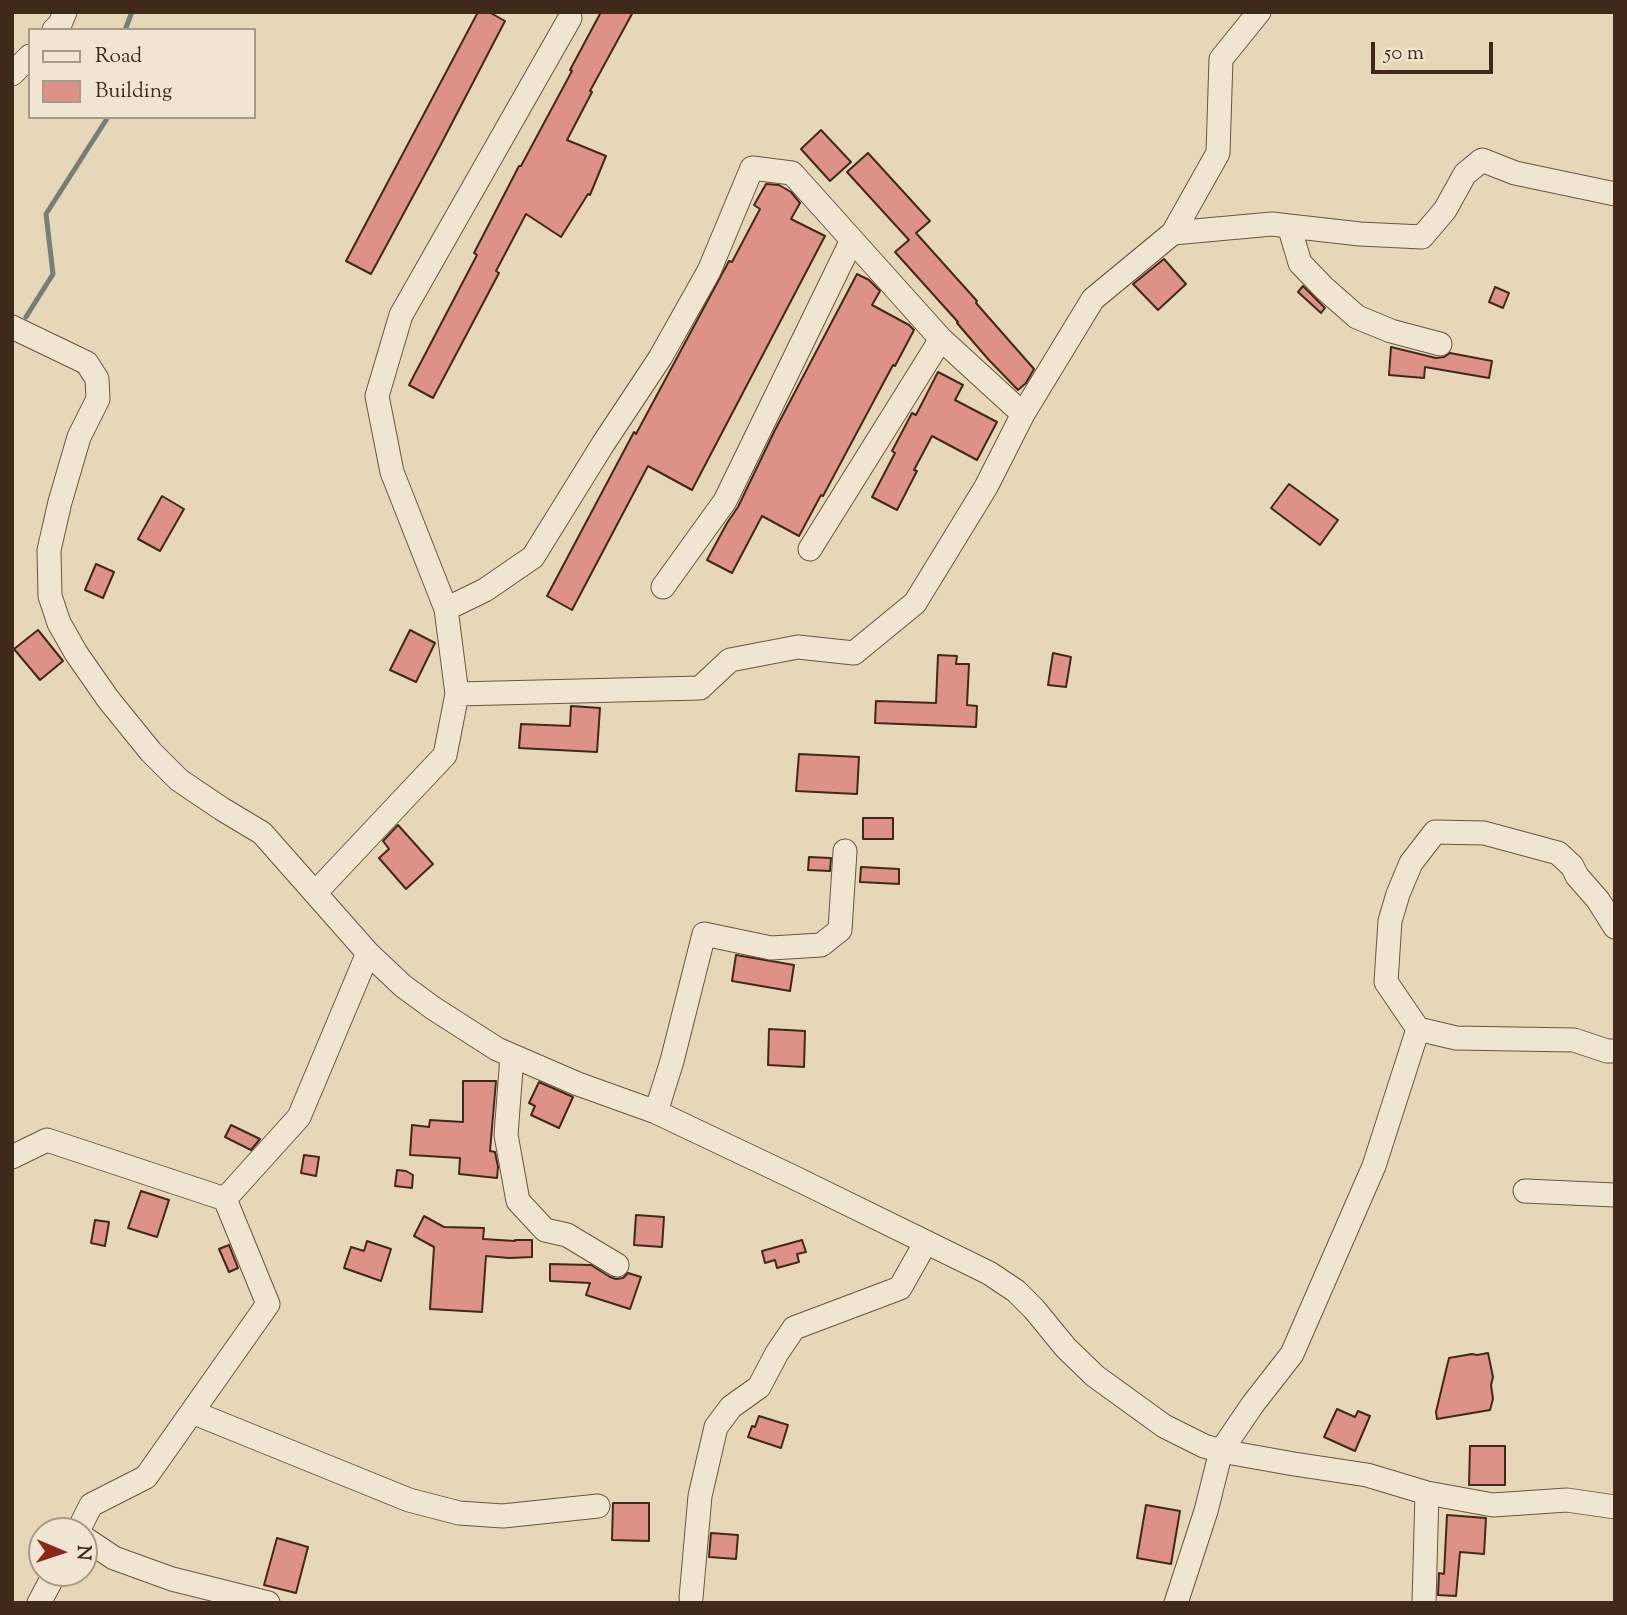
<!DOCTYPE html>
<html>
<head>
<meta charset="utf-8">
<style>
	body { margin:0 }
	#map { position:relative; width:1627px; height:1615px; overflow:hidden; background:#e6d7b8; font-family:"Sorts Mill Goudy",serif }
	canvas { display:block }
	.frame { position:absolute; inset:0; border:14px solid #402918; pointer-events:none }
	.legend { position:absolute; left:28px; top:28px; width:228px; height:91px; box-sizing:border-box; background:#efe5d1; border:2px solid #a99a87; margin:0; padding:9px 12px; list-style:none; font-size:21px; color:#402918 }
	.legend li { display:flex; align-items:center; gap:14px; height:35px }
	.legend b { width:35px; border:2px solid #a99a87 }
	.north { position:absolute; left:28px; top:1517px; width:70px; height:70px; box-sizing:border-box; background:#efe5d1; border:2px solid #a99a87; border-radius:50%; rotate:92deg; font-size:19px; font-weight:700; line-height:28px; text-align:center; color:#402918 }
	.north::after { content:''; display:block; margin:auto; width:24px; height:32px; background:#8f2418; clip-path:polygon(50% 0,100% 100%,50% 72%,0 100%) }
	.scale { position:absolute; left:1371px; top:42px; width:122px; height:32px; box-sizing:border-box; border:4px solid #402918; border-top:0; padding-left:9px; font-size:21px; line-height:24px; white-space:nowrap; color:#402918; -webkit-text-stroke:5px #efe5d1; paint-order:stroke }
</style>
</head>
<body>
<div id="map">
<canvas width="1627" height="1615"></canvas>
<div class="frame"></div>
<ul class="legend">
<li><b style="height:9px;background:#efe5d1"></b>Road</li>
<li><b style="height:19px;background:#dd9187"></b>Building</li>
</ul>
<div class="north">N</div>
<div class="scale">50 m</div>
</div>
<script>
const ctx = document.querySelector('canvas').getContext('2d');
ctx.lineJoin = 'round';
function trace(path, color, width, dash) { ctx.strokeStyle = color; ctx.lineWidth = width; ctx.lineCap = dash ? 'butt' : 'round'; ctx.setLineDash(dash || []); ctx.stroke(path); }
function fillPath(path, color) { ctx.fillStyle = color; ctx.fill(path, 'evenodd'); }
const stream = new Path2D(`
	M125 30 132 12
	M26 317 53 274 46 214 108 117`);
const building = new Path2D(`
	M478 12H489L505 21 439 148 371 274 346 261Z
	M601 12H633L590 91 592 92 567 140 606 156 590 195 588 194 561 237 526 214 496 271 499 273 433 398 409 385 477 255 474 253 519 166H521L544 123 572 71 570 70Z
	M821 130 851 162 830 181 801 149Z
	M868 153 930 221 916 233 977 301 976 303 1034 369 1026 383 1018 390 988 359 957 323 958 322 895 252 909 240 847 172Z
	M766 184 779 185 791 192 800 203 791 219 825 236 692 490 648 466 572 610 547 596 634 432 636 434 729 261 732 262 760 209 754 205Z
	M1164 259 1186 284 1158 310 1133 284Z
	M857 274 869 280 880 291 872 305 909 325 914 330 895 366 893 365 823 496 821 495 799 536 762 516 732 573 707 560 727 523 738 507 775 430Z
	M1303 286 1325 308 1321 313 1298 292Z
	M1495 287 1509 293 1503 308 1489 302Z
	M1391 347 1436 358 1444 357 1450 353 1492 361 1489 378 1425 367 1424 378 1389 375Z
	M938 372 963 385 955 400 997 422 977 460 932 436 914 470 917 471 897 510 872 497 895 453 892 451 912 413 916 415Z
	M1289 484 1338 520 1320 545 1271 508Z
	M162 496 184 509 160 551 138 539Z
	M96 564 114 572 103 598 85 590Z
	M38 630 63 661 40 680 14 649Z
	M410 630 435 643 416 682 390 670Z
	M1053 653 1071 657 1066 687 1048 685Z
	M938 655 957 656 956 664H969L967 705 977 706 976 727 875 723 876 701 936 703Z
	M571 706 600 708 597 752 519 748 521 724 570 726Z
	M799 754 859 757 857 794 796 791Z
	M863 818H893V839H863Z
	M398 825 433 864 406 889 379 858 389 849 383 841Z
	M809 857 831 858 830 871 808 870Z
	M861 867 899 869V884L860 882Z
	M736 955 794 965 790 991 732 981Z
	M769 1029 805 1031 804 1067 768 1065Z
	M463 1081H496L490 1151 495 1152 498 1167 497 1178 459 1174 460 1158 410 1155 412 1125 429 1127 430 1120 463 1122Z
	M539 1082 573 1097 559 1128 531 1115 535 1106 529 1103Z
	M231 1125 260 1139 251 1150 225 1137Z
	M304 1155 319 1157 316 1176 301 1173Z
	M397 1170 406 1171 413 1175 412 1188 395 1186Z
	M141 1191 169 1200 157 1237 128 1228Z
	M636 1215 664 1217 662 1247 634 1245Z
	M424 1216 444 1227 484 1228 483 1239 515 1241V1240H532V1257L509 1258 486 1256 482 1312 430 1309 434 1247 414 1236Z
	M95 1220 109 1222 105 1246 91 1243Z
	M802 1240 806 1252 797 1254 799 1262 777 1268 775 1260 765 1263 762 1251Z
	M367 1241 391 1249 381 1281 344 1268 351 1247 364 1251Z
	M229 1245 238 1268 229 1272 219 1249Z
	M550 1264 591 1265 610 1277 616 1279 623 1278 628 1273 641 1277 630 1309 586 1295 590 1283 550 1281Z
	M1488 1353 1493 1377 1491 1385 1493 1399 1490 1410 1437 1419 1436 1412 1449 1358 1472 1354 1477 1355Z
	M1337 1409 1355 1417 1358 1411 1370 1416 1355 1451 1324 1437Z
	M759 1416 788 1425 781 1448 748 1437 752 1426 755 1427Z
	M1470 1446H1505V1485H1469Z
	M613 1503H649V1541L612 1540Z
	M1146 1505 1180 1511 1171 1564 1137 1558Z
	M1447 1515 1486 1518 1484 1554 1460 1552 1456 1596 1438 1595 1439 1573 1444 1574Z
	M711 1533 738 1535 736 1559 709 1557Z
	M277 1538 308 1547 296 1593 264 1585Z`);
const minor = new Path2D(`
	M54 30 60 24 65 12
	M12 74 30 56
	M1289 226 1360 234 1422 237 1445 210 1465 174 1482 160 1515 173 1615 194
	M1173 233 1272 224 1289 226 1300 263 1324 288 1357 317 1391 331 1440 344
	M12 327 87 363 97 379 98 399 79 437 60 502 49 550 50 596 59 623 76 653 108 699 151 752 179 780 222 809 262 833 368 953 403 986 433 1008 497 1049 578 1084 656 1112 793 1177 989 1273 1016 1291 1034 1309 1066 1348 1095 1376 1164 1426 1204 1446 1221 1451 1294 1464 1367 1475 1427 1493 1493 1505 1567 1500 1615 1507
	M810 549 941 339
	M663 587 725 501 852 240
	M446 609 485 590 533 557 603 444 660 358 709 271 752 168 792 173 941 339 1023 414
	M457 694 700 688 730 660 798 647 854 653 915 603 986 487 1023 414 1093 299 1173 233 1218 153 1221 59 1259 12
	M316 892 445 755 457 694 446 609 392 472 377 396 401 315 570 18
	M1615 927 1598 900 1577 876 1572 866 1558 853 1484 833 1435 832 1411 863 1398 894 1390 921 1386 982 1418 1029 1456 1038 1574 1040 1607 1051H1615
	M512 1056 506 1135 518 1201 545 1230 567 1235 617 1265
	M656 1112 672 1061 704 934 771 948 821 945 840 930 845 851
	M12 1157 47 1140 225 1199
	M1525 1191 1615 1195
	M192 1412 409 1500 459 1513 503 1516 598 1506
	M78 1531 91 1505 146 1477 268 1304 225 1199 299 1117 368 953
	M84 1538 114 1558 172 1579 268 1603
	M691 1598 700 1496 716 1427 731 1407 759 1387 777 1353 794 1328 900 1288 926 1242
	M39 1603 55 1573
	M1176 1603 1206 1511 1221 1451 1253 1404 1292 1354 1374 1166 1418 1029
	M1424 1603 1427 1493`);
trace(stream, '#757f77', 5);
fillPath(building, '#dd9187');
trace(building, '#402918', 2);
trace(minor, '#6a5440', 25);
trace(minor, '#efe5d1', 23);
</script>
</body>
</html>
